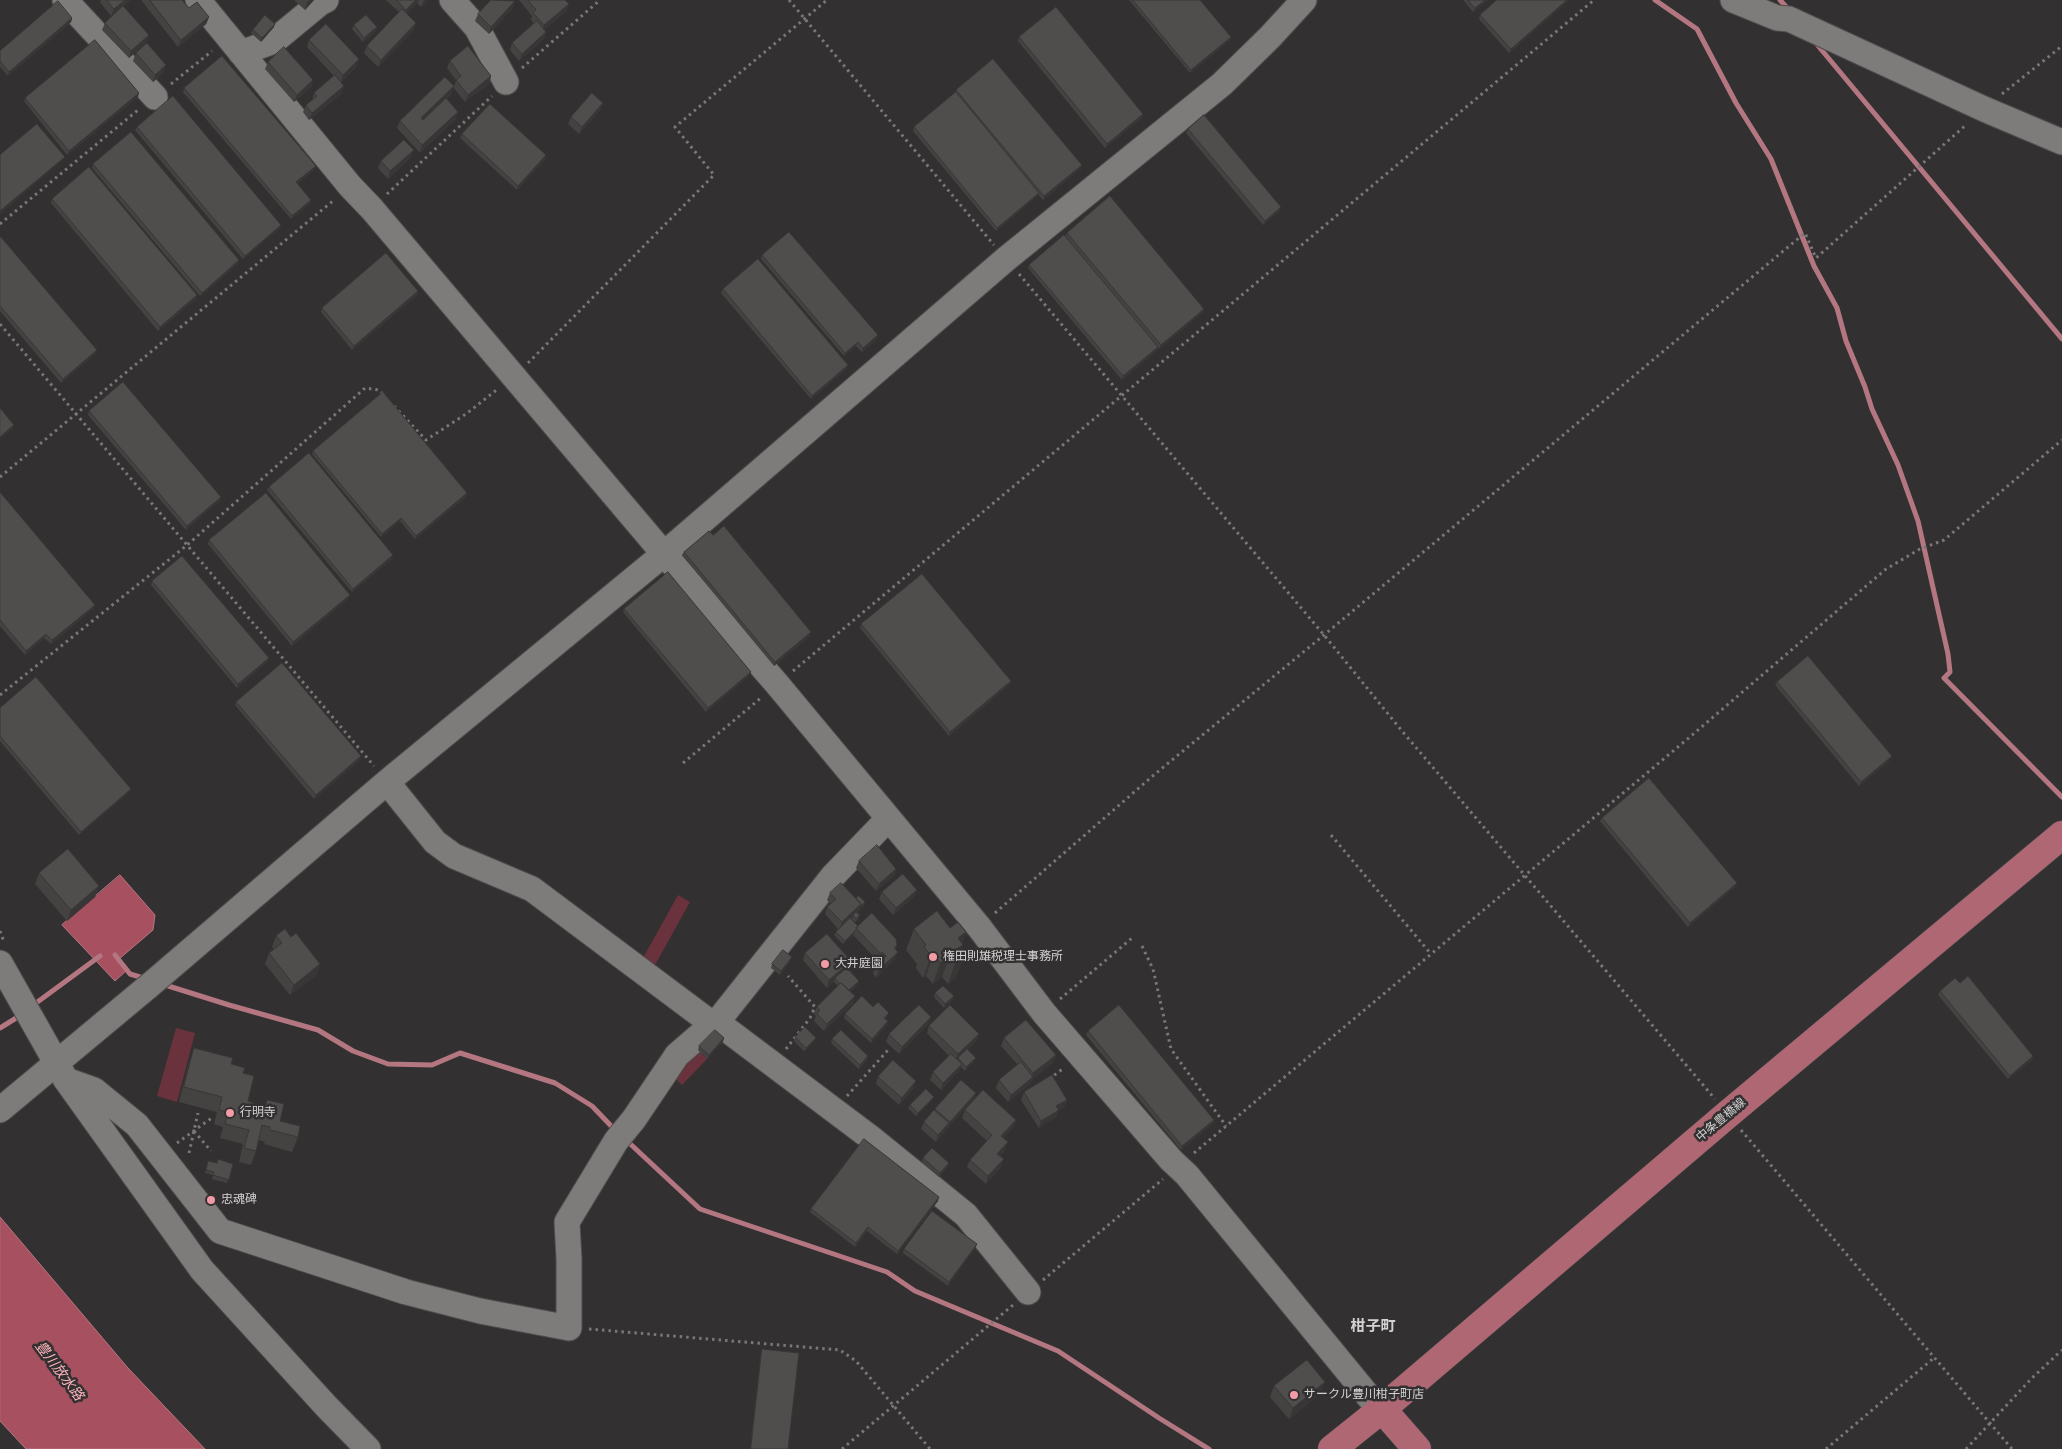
<!DOCTYPE html>
<html>
<head>
<meta charset="utf-8">
<style>
	body { margin:0 }
	canvas { display:block; background:#323030 }
</style>
</head>
<body>
<canvas width="2062" height="1449"></canvas>
<script>
const ctx = document.querySelector('canvas').getContext('2d');
ctx.lineJoin = 'round';
function fillPath(path, color) { ctx.fillStyle = color; ctx.fill(path, 'evenodd'); }
function trace(path, color, width, dash) { ctx.strokeStyle = color; ctx.lineWidth = width; ctx.lineCap = dash ? 'butt' : 'round'; ctx.setLineDash(dash || []); ctx.stroke(path); }
function write(font, color, halo, rows, align = 'center') {
  ctx.font = font + ' Manrope,"Noto Sans JP",sans-serif'; ctx.lineWidth = 5; ctx.setLineDash([]); ctx.textBaseline = 'middle'; ctx.strokeStyle = halo; ctx.fillStyle = color; for (const [text, x, y, turn = 0] of rows) {
    ctx.save(); ctx.translate(x, y); ctx.rotate((+turn || 0) * Math.PI / 180); ctx.textAlign = isNaN(turn) ? turn : align; if (halo) ctx.strokeText(text, 0, 0); ctx.fillText(text, 0, 0); ctx.restore();
  }
}
const green = new Path2D(`
	M678 895 690 902 655 965 643 958Z
	M176 1028 195 1033 177 1102 157 1096Z
	M698 1050 707 1059 682 1085 673 1076Z`);
const water = new Path2D(`
	M120 875 155 915 153 930 119 959 127 970 115 981 62 925Z
	M0 1217 128 1368 205 1449H26L0 1421Z`);
const stream = new Path2D(`
	M1655 0 1697 29 1736 103 1771 159 1814 266 1837 308 1846 341 1865 387 1872 409 1898 465 1918 521 1948 654 1950 672 1944 678 2062 797
	M1780 0 1789 10
	M1815 42 2062 339
	M115 955 130 974 147 979
	M162 984 229 1005 318 1030 353 1051 388 1064 432 1065 460 1053 555 1083 592 1106 615 1130
	M32 1006 100 956
	M0 1028 21 1015
	M625 1139 700 1209 887 1272 915 1291 1058 1351 1159 1418 1209 1449`);
const path = new Path2D(`
	M789 0 994 245
	M522 68 600 0
	M171 84 212 51
	M2002 94 2062 46
	M387 194 492 96
	M0 224 138 110
	M1019 274 1324 635 1402 731 1715 1099
	M0 324 374 766
	M528 363 714 175 675 127 827 0
	M394 406 426 440 466 414 499 388
	M0 477 334 200
	M793 671 1594 0
	M0 695 186 546 365 388 379 390 383 394
	M683 763 762 697
	M1331 835 1431 954
	M995 913 1155 774 1324 635 1800 237 1805 233 1816 258 1967 124
	M0 931 4 942
	M1142 946 1153 969 1171 1049 1226 1126
	M1060 999 1132 938
	M786 1049 810 1018 815 1007 788 976
	M1049 1079 1064 1068
	M847 1096 888 1050
	M1741 1130 2012 1449
	M194 1131 211 1151
	M177 1143 213 1117
	M189 1153 198 1113
	M1194 1153 1691 736 1886 569 1920 549 1944 540 2062 440
	M1043 1280 1163 1179
	M589 1329 840 1350 856 1361 930 1449
	M842 1449 1013 1305
	M1826 1449 1935 1357
	M1966 1449 2031 1379 2062 1350`);
const minor = new Path2D(`
	M65 0 155 97
	M198 0 350 186 372 209 664 554 777 684 979 927 1044 1013 1171 1160 1187 1175 1369 1397 1382 1409
	M452 0 477 28 506 82
	M1733 0 1777 18 1789 19 1984 109 2062 142
	M241 53 274 41 320 3 326 0
	M387 782 435 842 454 856 532 889 707 1020 722 1026 871 1138 966 1215 1028 1292
	M0 963 66 1080 202 1270 326 1406 368 1449
	M66 1080 94 1090 137 1125 220 1231 406 1292 480 1311 569 1328V1259L567 1222 616 1141 634 1119 677 1055 721 1017 833 876 888 819
	M0 1110 150 985 387 782 664 554 1006 259 1222 84 1270 37 1304 0`);
const major = new Path2D(`
	M1382 1409 1417 1449
	M1332 1449 1382 1409 1728 1114 2062 835`);
const wall = new Path2D(`
	M101 0H131L123 6 149 35 146 42 129 58 102 30 105 23 119 10 111 16 100 2Z
	M141 0H182L189 8 209 17 206 24 178 47Z
	M294 0H314L305 10Z
	M386 0H428L421 7 417 3 407 14 414 30 378 67 364 53 367 46 399 12Z
	M519 0H565L569 4 566 12 544 30 546 32 544 39 519 61 510 50 512 43 534 24 531 20 532 16Z
	M1129 0H1200L1231 37 1230 40 1190 73Z
	M1463 0H1488L1473 12Z
	M1497 0H1569L1509 53 1479 19 1480 15Z
	M513 8 489 34 475 21 478 14Z
	M72 18 71 22 8 76 0 67V51Z
	M354 25 377 27 376 31 363 42 352 29Z
	M274 27 261 42 251 33 253 30Z
	M1019 37 1142 118 1105 148 1018 41Z
	M309 40 359 59 357 66 341 82V94L309 120 303 112 306 105 312 100 314 93 334 76 307 47Z
	M136 53 164 72 153 82 133 61Z
	M450 61 491 76 489 84 465 102 453 87 451 94 446 99 456 119 420 153 397 128 400 121 454 86 456 80 447 68Z
	M268 62 313 80 311 87 294 102 265 69Z
	M184 88 314 170 297 184 310 203 291 219 183 92Z
	M956 90 1082 165 1080 169 1043 200 1038 194 1037 196 996 231 913 131 914 127 955 93Z
	M138 97 67 155 24 101 25 98Z
	M603 103 600 110 579 134 568 124 571 117Z
	M137 127 280 228 243 259 135 130Z
	M1188 129 1280 210 1263 225 1186 133Z
	M462 134 546 155 545 159 517 190 460 138Z
	M411 157 388 179 378 168 381 161Z
	M93 164 238 264 200 296 92 168Z
	M52 199 196 299 158 331 51 203Z
	M1067 233 1203 312 1159 349 1158 347 1157 350 1122 380 1028 268 1029 265 1065 236Z
	M0 236 95 354 61 383 0 311Z
	M762 255 877 339 862 352 856 346 844 356 761 259Z
	M723 289 848 365 846 369 811 399 721 293Z
	M418 291 417 295 352 350 321 312 322 308Z
	M89 411 221 497 220 500 186 530 88 415Z
	M313 451 466 497 415 539 400 521 381 537 312 454Z
	M269 487 392 559 352 592 267 490Z
	M0 492 93 609 51 644 44 638 25 655 0 626Z
	M209 540 348 599 292 646 208 544Z
	M684 552 810 636 774 666 682 555Z
	M152 581 269 658 267 662 237 688 151 585Z
	M624 609 749 676 706 712 623 612Z
	M861 624 1011 681 1009 685 949 736 860 628Z
	M1777 682 1890 760 1859 786 1775 685Z
	M236 702 361 756 360 760 314 799 235 705Z
	M0 708 131 789 129 792 79 835 0 741Z
	M1602 818 1737 883 1735 887 1688 927 1600 821Z
	M859 861 896 869 894 876 876 891 856 868Z
	M39 873 99 886 95 897 67 921 35 884Z
	M917 890 914 897 893 915 879 899 882 892Z
	M830 893 856 898 865 902 864 906 857 912 860 915 858 919 855 922 851 919 852 918 851 919 858 926 897 945 895 950V959L876 978 873 973 875 966 881 961 880 960 878 961 853 935 854 934 843 944 834 935 838 929 825 914 827 907 831 904 827 900Z
	M950 928 966 932 962 943 963 945 960 951 964 956 956 977 948 984 942 977 933 984 926 976 923 978 916 968 917 964 906 950 914 929Z
	M276 936 317 975 290 995 265 964 269 953 274 949 272 947Z
	M805 953 851 961 848 969 859 981 857 985 850 992 855 996 852 1004 824 1031 814 1021 816 1016 814 1014 817 1007 838 986 834 982V981L827 988 803 960Z
	M791 960 780 975 771 968 772 964Z
	M1940 991 2033 1056 2032 1060 2008 1079 1938 995Z
	M935 993 954 996 952 1000 944 1008 934 997Z
	M873 1007 889 1013 885 1019 888 1021 887 1025 871 1043 844 1018 845 1014Z
	M931 1017 928 1024 899 1054 886 1042 889 1034Z
	M929 1026 979 1034 976 1041 968 1049 974 1061 965 1071 961 1067 959 1071 941 1090 930 1080 933 1072 949 1056 927 1033Z
	M1088 1031 1214 1120 1213 1123 1181 1150 1086 1035Z
	M795 1037 816 1038 814 1041 804 1051 794 1041Z
	M1004 1038 1056 1055 1053 1062 1032 1080 1030 1084 1008 1102 996 1088 999 1080 1018 1065 1001 1046Z
	M832 1039 868 1056 867 1060 859 1069 831 1043Z
	M723 1042 707 1059 698 1050 699 1046Z
	M194 1048 231 1064 243 1073 248 1101 254 1114 262 1116 267 1100 280 1121 298 1137 292 1152 264 1144 265 1142 259 1140 256 1151 251 1165 239 1162 243 1144 220 1138 223 1127 214 1124 217 1112 179 1102 189 1063Z
	M878 1077 914 1088 899 1105 876 1084Z
	M1024 1092 1067 1100 1064 1107 1058 1111 1056 1117 1039 1128 1021 1100Z
	M976 1093 947 1129 936 1142 921 1129 924 1122 935 1111V1109Z
	M932 1100 916 1116 908 1108 910 1105Z
	M965 1110 1016 1120 1013 1128 1003 1138 1005 1150 1000 1156 1001 1167 986 1184 967 1167 970 1160 987 1141 962 1118Z
	M923 1158 949 1163 947 1167 939 1177 922 1162Z
	M208 1161 217 1163 233 1164 227 1183 212 1179 213 1175 205 1173Z
	M938 1201 897 1254 867 1231 855 1247 810 1212 811 1209Z
	M977 1244 975 1248 948 1286 903 1253 904 1249Z
	M762 1349 788 1449H750L761 1353Z
	M1274 1386 1321 1393 1289 1419 1270 1397Z`);
const shadedWall = new Path2D(`
	M125 0H131L111 16 114 9Z
	M310 0H314L305 10 307 2Z
	M416 0H419L417 3 404 17 406 10Z
	M424 0H428L421 7Z
	M1485 0H1488L1473 12 1475 8Z
	M1567 0H1569L1509 53 1511 49Z
	M515 1 513 8 489 34 491 27Z
	M569 4 566 12 541 33 544 25Z
	M209 17 206 24 178 47 181 40Z
	M72 18 71 22 8 76 9 72Z
	M416 23 414 30 378 67 381 60Z
	M275 24 274 27 261 42 262 38Z
	M377 27 376 31 363 42 364 38Z
	M546 32 544 39 519 61 522 54Z
	M149 35 146 42 129 58 131 51Z
	M1231 37 1230 40 1190 73 1191 70Z
	M359 59 357 66 341 82 343 75Z
	M166 65 164 72 153 82 155 75Z
	M491 76 489 84 465 102 468 95Z
	M313 80 311 87 294 102 297 95Z
	M344 86 341 94 309 120 312 113Z
	M454 86 451 94 418 125 421 118Z
	M139 93 138 97 67 155 69 151Z
	M603 103 600 110 579 134 582 127Z
	M458 112 456 119 420 153 422 145Z
	M1143 114 1142 118 1105 148 1107 144Z
	M414 150 411 157 388 179 390 171Z
	M546 155 545 159 517 190 518 186Z
	M65 157 63 160 0 214V211Z
	M1082 165 1080 169 1043 200 1044 196Z
	M316 166 314 170 295 186 296 182Z
	M1039 193 1037 196 996 231 997 228Z
	M311 200 310 203 291 219 292 216Z
	M1281 207 1280 210 1263 225 1265 221Z
	M281 225 280 228 243 259 245 256Z
	M239 260 238 264 200 296 202 293Z
	M418 291 417 295 352 350 354 346Z
	M197 295 196 299 158 331 160 327Z
	M1204 309 1203 312 1159 349 1161 345Z
	M878 335 877 339 862 352 863 348Z
	M858 342 856 346 844 356 845 353Z
	M1158 347 1157 350 1122 380 1123 376Z
	M97 350 95 354 61 383 63 379Z
	M848 365 846 369 811 399 812 396Z
	M14 425 13 429 0 439V437Z
	M467 493 466 497 415 539 416 536Z
	M221 497 220 500 186 530 187 526Z
	M401 518 400 521 381 537 382 534Z
	M393 555 392 559 352 592 353 589Z
	M350 595 348 599 292 646 293 642Z
	M95 605 93 609 51 644 52 640Z
	M811 632 810 636 774 666 775 662Z
	M46 634 44 638 25 655 26 651Z
	M269 658 267 662 237 688 238 684Z
	M751 672 749 676 706 712 708 708Z
	M1011 681 1009 685 949 736 950 732Z
	M361 756 360 760 314 799 316 795Z
	M1892 756 1890 760 1859 786 1861 782Z
	M131 789 129 792 79 835 81 832Z
	M896 869 894 876 876 891 879 884Z
	M1737 883 1735 887 1688 927 1690 923Z
	M99 886 95 897 67 921 71 910Z
	M917 890 914 897 893 915 896 908Z
	M865 902 864 906 859 910 860 907Z
	M861 904 858 911 853 916V915L852 918 839 930 842 922Z
	M855 931 854 934 843 944 845 941Z
	M966 932 961 947 963 945 957 961 964 956 956 977 948 984 955 963 958 938Z
	M898 952 895 959 876 978 879 970Z
	M934 954 926 976 923 978 931 956Z
	M950 955 942 977 933 984 940 963Z
	M792 957 791 960 780 975 781 971Z
	M851 961 848 968 836 979 835 978 834 981 827 988 829 980Z
	M320 964 317 975 290 995 294 985Z
	M859 981 857 985 846 995 847 992Z
	M855 996 852 1004 824 1031 827 1024Z
	M954 996 952 1000 944 1008 945 1004Z
	M931 1017 928 1024 899 1054 902 1047Z
	M888 1021 887 1025 871 1043 872 1039Z
	M979 1034 976 1041 955 1062 958 1054Z
	M724 1038 723 1042 707 1059 709 1055Z
	M1056 1055 1053 1062 1032 1080 1030 1084 1008 1102 1011 1095 1032 1078 1033 1073Z
	M868 1056 867 1060 859 1069 860 1065Z
	M2033 1056 2032 1060 2008 1079 2010 1076Z
	M976 1058 974 1061 965 1071 966 1067Z
	M962 1064 959 1071 941 1090 943 1083Z
	M916 1081 914 1088 899 1105 902 1098Z
	M976 1093 974 1100 947 1129 950 1122Z
	M934 1097 932 1100 916 1116 918 1113Z
	M1067 1100 1064 1107 1058 1111 1056 1117 1039 1128 1041 1121 1056 1106Z
	M1016 1120 1013 1128 998 1144 1001 1136Z
	M1214 1120 1213 1123 1181 1150 1182 1146Z
	M949 1123 946 1131 936 1142 938 1135Z
	M1008 1142 1005 1150 995 1161 997 1154Z
	M1004 1159 1001 1167 986 1184 988 1176Z
	M949 1163 947 1167 939 1177 940 1173Z
	M939 1197 938 1201 897 1254 898 1251Z
	M868 1227 867 1231 855 1247 856 1243Z
	M977 1244 975 1248 948 1286 949 1282Z
	M1325 1382 1321 1393 1289 1419 1293 1408Z`);
const building = new Path2D(`
	M107 0H125L114 9Z
	M150 0H182L189 8 197 2 209 17 181 40Z
	M397 0H416L406 10Z
	M491 0 515 1 491 27 478 14Z
	M528 0H565L569 4 544 25 533 13 536 10Z
	M1133 0H1200L1231 37 1191 70Z
	M1468 0H1485L1475 8Z
	M1497 0H1567L1511 49 1480 15Z
	M58 1 72 18 9 72 0 61V51Z
	M123 6 149 35 131 51 105 23Z
	M1056 7 1143 114 1107 144 1019 37Z
	M402 9 416 23 381 60 367 46Z
	M265 15 275 24 262 38 253 30Z
	M366 15 377 27 364 38 354 25Z
	M537 21 546 32 522 54 512 43Z
	M326 24 359 59 343 75 309 40Z
	M95 40 139 93 69 151 25 98Z
	M147 43 166 65 155 75 136 53Z
	M468 46 491 76 468 95 456 80 461 76 450 61Z
	M284 47 313 80 297 95 268 62Z
	M222 56 316 166 296 182 311 200 292 216 184 88Z
	M993 59 1082 165 1044 196 956 90Z
	M335 75 344 86 312 113 306 105 317 96 314 93Z
	M445 77 454 86 421 118 423 120 446 98 458 112 422 145 400 121Z
	M956 92 1039 193 997 228 914 127Z
	M592 93 603 103 582 127 571 117Z
	M173 96 281 225 245 256 137 127Z
	M490 104 546 155 518 186 462 134Z
	M1204 115 1281 207 1265 221 1188 129Z
	M37 124 65 157 0 211V155Z
	M131 132 239 260 202 293 93 164Z
	M404 140 414 150 390 171 381 161Z
	M89 167 197 295 160 327 52 199Z
	M1110 196 1204 309 1161 345 1067 233Z
	M789 232 878 335 863 348 858 342 845 353 762 255Z
	M1064 235 1158 347 1123 376 1029 265Z
	M0 236 97 350 63 379 0 306Z
	M386 253 418 291 354 346 322 308Z
	M758 259 848 365 812 396 723 289Z
	M123 382 221 497 187 526 89 411Z
	M383 392 467 493 416 536 401 518 382 534 313 451Z
	M0 408 14 425 0 437Z
	M309 453 393 555 353 589 269 487Z
	M0 492 95 605 52 640 46 634 26 651 0 620Z
	M266 493 350 595 293 642 209 540Z
	M724 526 811 632 775 662 684 552 709 531 713 535Z
	M182 556 269 658 238 684 152 581Z
	M668 572 751 672 708 708 624 609Z
	M922 574 1011 681 950 732 861 624Z
	M1808 656 1892 756 1861 782 1777 682Z
	M282 663 361 756 316 795 236 702Z
	M36 677 131 789 81 832 0 736V708Z
	M1649 778 1737 883 1690 923 1602 818Z
	M877 845 896 869 879 884 859 861Z
	M68 849 99 886 71 910 39 873Z
	M903 874 917 890 896 908 882 892Z
	M841 883 861 904 842 922 827 907 836 899 830 893Z
	M859 896 865 902 860 907 861 904 856 898Z
	M937 911 950 928 958 922 966 932 958 938 963 945 958 948 964 956 955 963 950 955 940 963 934 954 931 956 924 947 926 945 914 929Z
	M856 912 860 915 856 919 853 915Z
	M872 913 896 939 897 945 894 948 898 952 879 970 875 966 886 956 882 952 881 954 856 928Z
	M850 918 858 926 855 931 845 941 836 932Z
	M285 929 291 937 296 933 320 964 294 985 269 953 282 943 276 936Z
	M827 934 851 961 829 980 805 953Z
	M783 950 792 957 781 971 772 964Z
	M847 968 859 981 849 990 841 983 840 984 835 978Z
	M1968 976 2033 1056 2010 1076 1940 991 1955 978 1960 983Z
	M841 983 855 996 827 1024 817 1014 820 1010 817 1007Z
	M943 986 954 996 945 1004 935 993Z
	M862 996 873 1007 878 1002 889 1013 884 1018 888 1021 872 1039 845 1014Z
	M919 1005 931 1017 902 1047 889 1034Z
	M950 1005 979 1034 958 1054 929 1026Z
	M1119 1005 1214 1120 1182 1146 1088 1031Z
	M1026 1020 1056 1055 1033 1073 1004 1038Z
	M805 1027 816 1038 806 1048 795 1037Z
	M715 1030 724 1038 709 1055 699 1046Z
	M841 1030 868 1056 860 1065 832 1039Z
	M194 1048 233 1058 231 1064 245 1068 243 1073 254 1076 248 1101 256 1104 254 1114 263 1116 267 1100 284 1104 280 1121 300 1126 298 1137 270 1130V1127L262 1125 256 1151 244 1148 249 1130 225 1124 228 1112 219 1110 222 1097 184 1087Z
	M967 1049 976 1058 966 1067 958 1058Z
	M951 1054 962 1064 943 1083 933 1072Z
	M893 1060 916 1081 902 1098 878 1077Z
	M1021 1062 1033 1077 1011 1095 999 1080Z
	M1052 1075 1067 1100 1056 1106 1059 1110 1041 1121 1024 1092Z
	M961 1080 976 1093 950 1122 935 1109Z
	M926 1089 934 1097 918 1113 910 1105Z
	M983 1090 1016 1120 1001 1136 1008 1142 997 1154 1004 1159 988 1176 970 1160 992 1135 965 1110Z
	M934 1110 949 1123 938 1135 924 1122Z
	M864 1139 939 1197 898 1251 868 1227 856 1243 811 1209Z
	M932 1148 949 1163 940 1173 923 1158Z
	M218 1159 233 1164 229 1180 213 1175 214 1172 206 1170 208 1161 217 1163Z
	M932 1211 977 1244 949 1282 904 1249Z
	M762 1349 799 1353 788 1449H751Z
	M1307 1360 1325 1382 1293 1408 1274 1386Z`);
const markers = [
	[933,957,5,"#f39aa7"],
	[825,964,5,"#f39aa7"],
	[230,1113,5,"#f39aa7"],
	[211,1200,5,"#f39aa7"],
	[1294,1395,5,"#f39aa7"]
];
const poiNames = [
	["権田則雄税理士事務所",943,957],
	["大井庭園",835,964],
	["行明寺",240,1113],
	["忠魂碑",221,1200],
	["サークル豊川柑子町店",1304,1395]
];
const streetNames = [
	["中条豊橋線",1721,1120,-40]
];
const waterNames = [
	["豊川放水路",59,1371,53]
];
const quarterNames = [
	["柑子町",1373,1327]
];
fillPath(green, '#6a323c');
fillPath(water, '#a75060');
trace(water, '#b47782', 1);
trace(stream, '#b47782', 5);
trace(minor, '#4e4c4c', 27);
trace(major, '#4e4c4c', 29);
trace(path, '#797777', 3, [2.5, 4]);
trace(minor, '#7e7b7b', 25);
trace(major, '#af6774', 28);
fillPath(wall, '#454242');
fillPath(shadedWall, '#383636');
fillPath(building, '#504d4d');
trace(building, '#383636', 1);
for (const [x, y, r, color] of markers) { const dot = new Path2D(); dot.arc(x, y, r, 0, 2 * Math.PI); ctx.fillStyle = color; ctx.fill(dot); trace(dot, '#323030', 2); }
write('12px', '#d4d2d2', '#323030', poiNames, 'left');
write('12px', '#d4d2d2', '#323030', streetNames);
write('italic 14px', '#fcb2bb', '#323030', waterNames);
write('bold 15px', '#d4d2d2', '#323030', quarterNames);
</script>
</body>
</html>
